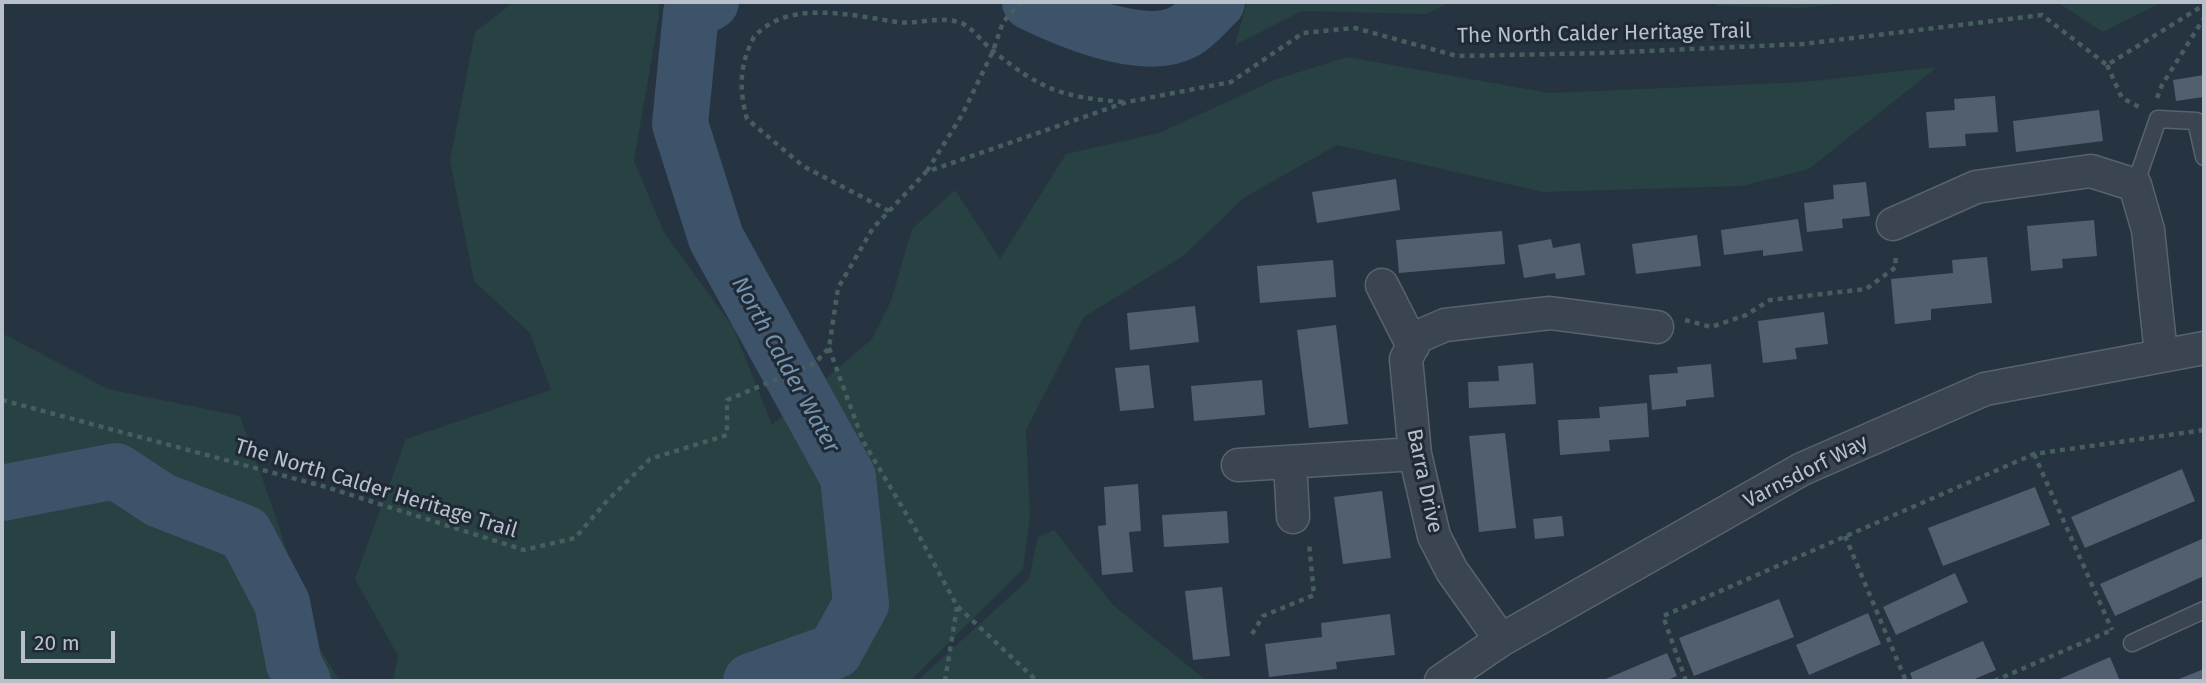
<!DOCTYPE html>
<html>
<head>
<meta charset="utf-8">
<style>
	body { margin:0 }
	#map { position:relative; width:2206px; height:683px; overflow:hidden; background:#263441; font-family:"Fira Sans",sans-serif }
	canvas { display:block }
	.frame { position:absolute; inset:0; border:4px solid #b7c0cb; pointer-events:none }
	.scale { position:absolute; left:21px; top:631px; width:94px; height:32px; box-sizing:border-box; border:4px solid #b7c0cb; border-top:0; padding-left:9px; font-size:21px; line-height:24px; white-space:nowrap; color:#b7c0cb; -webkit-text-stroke:5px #1f2a36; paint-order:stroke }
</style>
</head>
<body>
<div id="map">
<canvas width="2206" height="683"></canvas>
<div class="frame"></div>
<div class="scale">20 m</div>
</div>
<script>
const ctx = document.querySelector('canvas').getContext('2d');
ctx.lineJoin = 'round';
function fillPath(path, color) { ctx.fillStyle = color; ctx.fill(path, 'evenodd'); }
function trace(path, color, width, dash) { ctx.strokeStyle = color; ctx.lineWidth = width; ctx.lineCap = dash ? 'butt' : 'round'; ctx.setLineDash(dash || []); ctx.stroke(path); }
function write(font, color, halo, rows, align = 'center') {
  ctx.font = font + ' "Fira Sans",sans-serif'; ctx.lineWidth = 6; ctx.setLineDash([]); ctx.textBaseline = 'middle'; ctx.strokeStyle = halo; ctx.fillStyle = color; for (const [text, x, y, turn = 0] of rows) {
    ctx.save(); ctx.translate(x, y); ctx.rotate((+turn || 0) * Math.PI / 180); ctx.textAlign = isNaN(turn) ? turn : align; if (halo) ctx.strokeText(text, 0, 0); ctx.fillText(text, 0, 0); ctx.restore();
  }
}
const green = new Path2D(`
	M514 2H659V16L634 161 665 234 733 327 772 425 872 339 891 301 912 229 955 190 1000 259 1066 154 1159 133 1277 79 1347 57 1549 93 1805 82 1937 67 1809 169 1742 186 1543 192 1337 145 1245 197 1183 256 1084 317 1026 430 1030 516 1023 569 910 681H393L398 656 355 579 406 439 551 390 530 333 474 281 450 161 475 32Z
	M1247 2H1450L1426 14 1302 11 1235 45Z
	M1715 2H1856L1802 8 1717 6Z
	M2057 2H2162L2103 32Z
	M2 333 108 389 240 416 278 523 312 636 340 681H2Z
	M1054 530 1113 605 1207 681H917L1029 579 1038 537Z`);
const river = new Path2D(`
	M711 2 691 13 680 124 716 238 848 477 861 604 835 651 751 681
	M1030 2C1067 20 1145 54 1185 31 1197 24 1207 11 1217 2
	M2 493 116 471 160 500 245 533 282 603 294 664 303 681`);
const building = new Path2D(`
	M2204 75V97L2176 101 2173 80Z
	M1995 96 1998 132 1965 134 1966 146 1929 148 1926 112 1955 110 1954 99Z
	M2099 110 2103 141 2016 152 2013 121Z
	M1396 179 1400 210 1317 223 1312 192Z
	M1866 182 1870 216 1842 219 1843 228 1807 232 1804 203 1834 199 1833 185Z
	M1798 219 1803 251 1763 256V250L1724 255 1721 230Z
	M2094 220 2097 256 2062 259 2063 268 2031 271 2027 226Z
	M1502 231 1505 264 1399 273 1396 240Z
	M1697 235 1701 266 1636 274 1632 244Z
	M1551 239 1553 248 1580 243 1585 275 1556 279 1555 273 1524 278 1518 245Z
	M1987 257 1992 303 1931 309V320L1895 324 1891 279 1953 273 1952 260Z
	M1333 260 1336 297 1260 303 1257 266Z
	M1195 306 1199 342 1130 350 1127 313Z
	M1824 312 1828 344 1795 348 1797 359 1763 363 1758 321Z
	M1336 325 1348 424 1309 428 1297 330Z
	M1533 363 1536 404 1469 408 1468 382 1499 381 1498 366Z
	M1711 364 1714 397 1686 400V406L1652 410 1649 375 1678 373 1677 367Z
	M1149 365 1154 408 1120 411 1115 368Z
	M1262 380 1265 415 1194 421 1191 386Z
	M1647 403 1649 437 1609 440 1610 451 1560 455 1558 420 1600 418 1599 407Z
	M1505 433 1516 528 1479 532 1469 436Z
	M2182 469 2195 501 2085 548 2071 517Z
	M1138 484 1141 531 1129 532 1133 572 1102 575 1098 526 1106 525 1104 487Z
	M2035 487 2050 525 1943 566 1928 528Z
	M1382 491 1391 558 1343 564 1334 497Z
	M1227 511 1229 543 1164 547 1162 515Z
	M1562 516 1564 536 1535 539 1533 519Z
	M2204 538V576L2115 616 2100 584Z
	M1955 573 1968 602 1896 635 1883 607Z
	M1222 587 1230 656 1193 660 1185 591Z
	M1779 599 1794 637 1694 676 1679 638Z
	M1868 613 1881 644 1809 675 1796 645Z
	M1390 614 1395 655 1336 662 1337 669 1269 677 1265 644 1322 637 1321 623Z
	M1983 641 1996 670 1970 681H1913L1910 673Z
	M1667 653 1677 676 1665 681H1601Z
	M2110 657 2120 681H2055Z
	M2204 669V681H2174Z`);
const path = new Path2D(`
	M2107 65 2122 98 2139 107
	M2157 98 2162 85 2204 18
	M927 171 962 115 993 51 1003 22 1021 2
	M889 211 803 166 747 119C739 90 739 65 754 37 787 0 846 14 897 22 918 25 940 15 961 23 972 27 983 43 993 51 1042 90 1061 97 1123 102
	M1685 320 1711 327 1746 315 1770 300 1866 289 1896 267 1895 253
	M829 348 863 441 917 532 957 606 1037 681
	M2 400 326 487 524 550 575 538 606 502 650 459 727 435V400L815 363 829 348 838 288 873 228 926 172 1127 102 1231 82 1303 33 1355 28 1457 56 1603 53 1803 44 2042 15 2107 65 2204 5
	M2034 454 2112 630
	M1845 536 1906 681
	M1252 634 1263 616 1314 595 1309 543
	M945 681 957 607
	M1686 681 1663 616 2034 454 2204 430
	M1994 681 2112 630`);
const lane = new Path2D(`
	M2135 185 2158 119 2196 121 2204 157
	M2132 643 2204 610`);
const street = new Path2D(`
	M1893 224 1976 187 2091 171 2135 185 2148 230 2161 354
	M1382 285 1413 346
	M1290 462 1293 517
	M1238 465 1415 454
	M1501 640 1452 571 1434 536 1415 454 1406 359 1417 337 1445 325 1550 313 1657 327
	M1441 681 1501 640 1802 469 1985 389 2204 348`);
const streetNames = [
	["The North Calder Heritage Trail",1604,34,-1],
	["Varnsdorf Way",1806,472,-27],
	["Barra Drive",1424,481,78],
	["The North Calder Heritage Trail",376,489,17]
];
const waterNames = [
	["North Calder Water",785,365,61]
];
fillPath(green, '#284142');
trace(river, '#3c5369', 56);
fillPath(building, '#515f6e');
trace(lane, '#58636e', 19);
trace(street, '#58636e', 35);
trace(path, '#465e5e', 4.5, [5, 5]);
trace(lane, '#3a4551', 16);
trace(street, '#3a4551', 32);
write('21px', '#b7c0cb', '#1f2a36', streetNames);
write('italic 23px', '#7794ad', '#1f2a36', waterNames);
</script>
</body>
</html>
